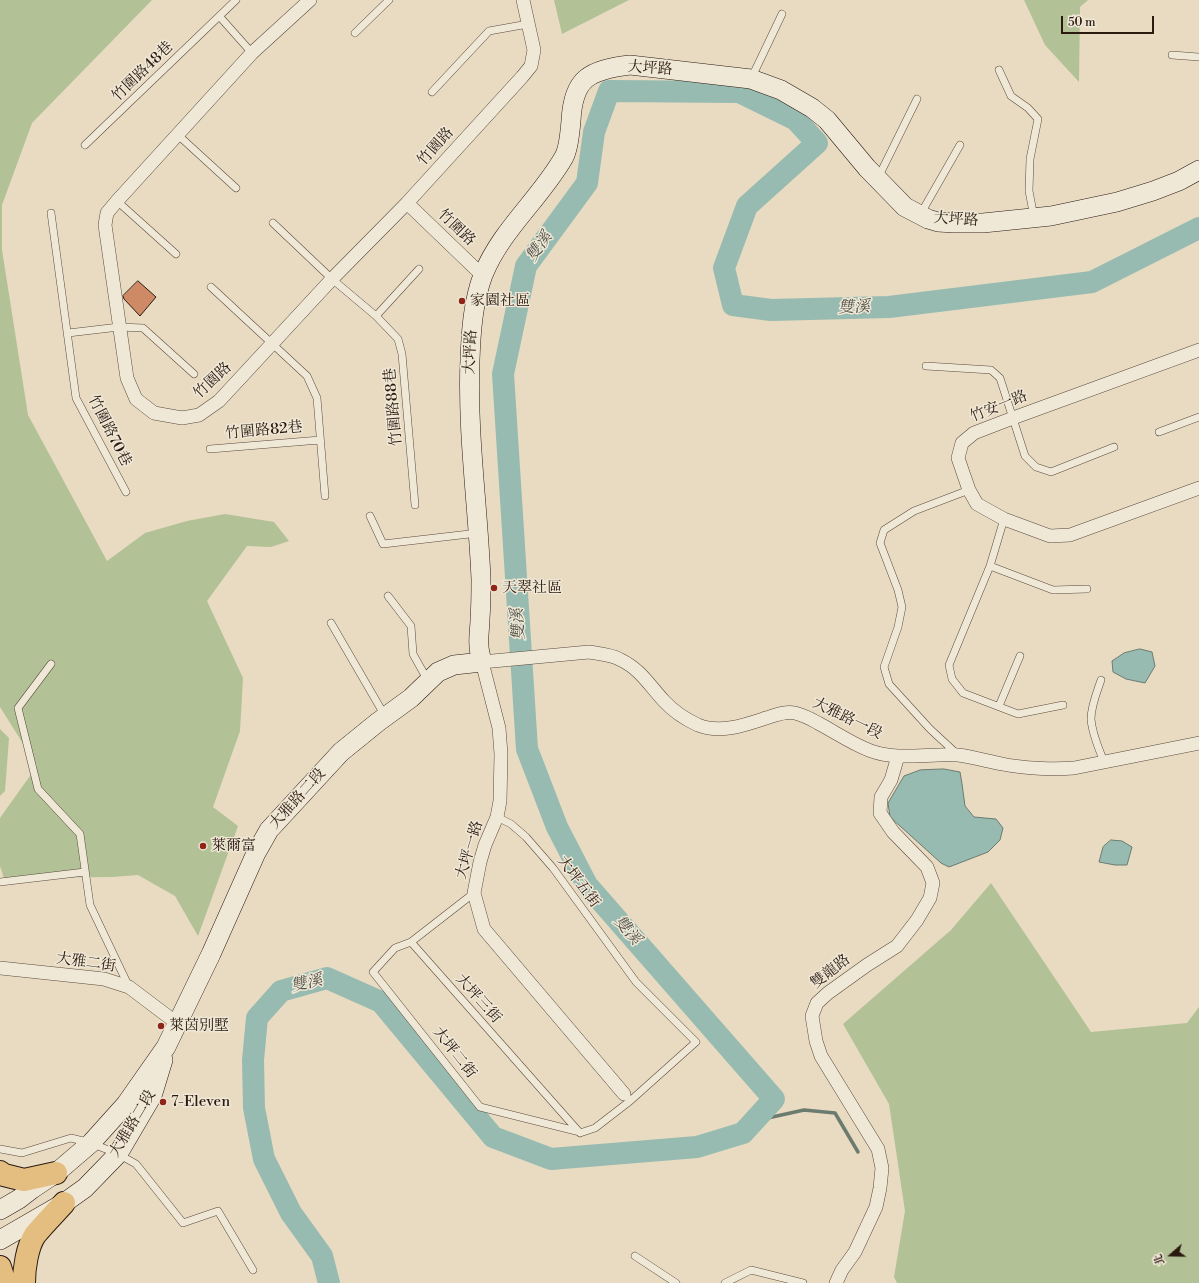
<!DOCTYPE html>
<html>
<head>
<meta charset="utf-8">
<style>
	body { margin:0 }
	#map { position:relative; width:1199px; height:1283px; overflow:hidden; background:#e8dbc2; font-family:"Libre Bodoni","Noto Serif TC",serif }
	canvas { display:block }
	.north { position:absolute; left:1151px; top:1235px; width:40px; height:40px; -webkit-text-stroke:3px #f0e8d7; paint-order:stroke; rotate:250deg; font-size:11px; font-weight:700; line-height:16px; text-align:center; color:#2b1a10 }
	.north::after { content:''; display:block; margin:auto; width:14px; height:18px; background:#2b1a10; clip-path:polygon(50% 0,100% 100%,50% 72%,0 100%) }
	.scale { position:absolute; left:1061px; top:16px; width:93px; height:18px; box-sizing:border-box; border:2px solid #2b1a10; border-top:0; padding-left:5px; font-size:12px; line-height:14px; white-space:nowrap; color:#2b1a10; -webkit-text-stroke:3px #f0e8d7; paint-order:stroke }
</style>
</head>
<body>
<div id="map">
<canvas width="1199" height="1283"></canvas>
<div class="north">北</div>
<div class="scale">50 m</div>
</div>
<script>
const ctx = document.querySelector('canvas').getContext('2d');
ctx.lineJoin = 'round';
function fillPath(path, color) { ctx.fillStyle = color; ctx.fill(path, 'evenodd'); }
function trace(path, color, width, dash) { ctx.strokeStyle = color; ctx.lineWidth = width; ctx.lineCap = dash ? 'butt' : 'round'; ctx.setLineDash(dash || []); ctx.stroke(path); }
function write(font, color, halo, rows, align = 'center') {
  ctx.font = font + ' "Libre Bodoni","Noto Serif TC",serif'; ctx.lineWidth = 3; ctx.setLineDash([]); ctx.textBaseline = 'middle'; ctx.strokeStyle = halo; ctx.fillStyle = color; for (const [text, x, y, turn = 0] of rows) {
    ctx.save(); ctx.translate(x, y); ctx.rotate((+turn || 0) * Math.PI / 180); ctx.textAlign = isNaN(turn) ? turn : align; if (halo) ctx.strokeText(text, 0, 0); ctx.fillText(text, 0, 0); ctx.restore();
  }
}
const green = new Path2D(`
	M0 0H152L32 123 2 205V250L28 415 107 561 145 533 187 521 225 514 274 522 289 541 271 547 247 546 207 601 243 678 240 731 213 807 238 826 198 936 175 896 138 875 112 877 4 878 0 866V818L37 766 0 707Z
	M554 0H629L562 34Z
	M1024 0H1088L1080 7 1079 82 1045 45Z
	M0 729 9 738 5 791 0 796Z
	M991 883 1091 1032 1187 1023 1199 1007V1283H897L894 1277 905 1211 889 1104 843 1024 951 930Z`);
const water = new Path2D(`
	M1140 649 1152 652 1155 666 1145 683 1126 679 1113 672 1112 661 1124 653Z
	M944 769 960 772 962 784 965 806 974 817 996 819 1003 828 1000 840 988 852 949 867 941 863 890 817 888 803 904 776 920 770Z
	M1111 840 1122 841 1132 847 1127 865H1115L1099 862 1103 847Z`);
const stream = new Path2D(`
	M754 1121 804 1110 835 1113 858 1152`);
const river = new Path2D(`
	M329 1283 322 1256 291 1213 264 1159 254 1108 253 1060 257 1018 281 991 327 978 381 1002 493 1137 551 1159 697 1147 743 1133 774 1099 587 885 557 827 527 749 503 374 526 266 587 183 594 132 609 91 739 92 796 120 817 143 747 206 724 268 733 305 771 310 889 307 1092 282 1199 228`);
const building = new Path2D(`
	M138 281 156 297 140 316 124 299 123 296Z`);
const lane = new Path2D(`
	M220 17 252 53
	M355 33 389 0
	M1172 55 1199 57
	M999 70 1011 96 1028 108 1038 119 1030 159 1029 191 1034 217
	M751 79 782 14
	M432 92 489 31 528 24
	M178 135 236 188
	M85 145 236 0
	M878 178 917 99
	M117 201 176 254
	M51 213 76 398 126 492
	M920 215 960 145
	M273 223 332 279 376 316 398 339 402 354 415 505
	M211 287 307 376 317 398 325 496
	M376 316 419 269
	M68 333 119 327 143 328 194 374
	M926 366 991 370 1000 378 1025 456 1036 467 1051 472 1114 447
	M1159 432 1199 417
	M210 449 320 440
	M370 516 383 544 478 533
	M1004 519 990 566 949 665 952 679 963 693 1018 714 1063 705
	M990 566 1053 590 1087 589
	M388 596 411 626 413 654 428 681
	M331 623 385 716
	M51 664 18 708 38 789 80 834 90 905 129 987
	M1101 680C1097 692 1091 706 1091 719 1092 734 1099 749 1104 762
	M999 706 1020 656
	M957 754 930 729 889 684 884 667 898 627 902 607 898 590 880 543 884 530 914 511 969 490
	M497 817 511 824 526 837 553 868 636 982 696 1042 630 1101
	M0 882 85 872
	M474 893 411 942 580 1133
	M411 942 395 948 373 972 480 1107 580 1132
	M580 1133 595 1128 630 1101 628 1098
	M0 1149 22 1153 71 1138 91 1143 118 1154 136 1164 183 1223 218 1211 253 1270
	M635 1256 676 1283
	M725 1283 751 1270 803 1283`);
const street = new Path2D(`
	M310 0 252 53 117 201 107 213 105 225 127 378 136 399 154 413 182 418 199 415 219 401 332 279 407 203 522 77 531 66 534 50 523 0
	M407 203 483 276
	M1199 350 1013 418 974 433 962 443 958 458 969 490 977 504 1004 519 1050 536 1070 535 1199 488
	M0 968 104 979 129 987 178 1024
	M624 1094 484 929 474 893 480 862 485 845 497 817 500 801 501 754 499 728 482 662 589 652C600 654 611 654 621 660 640 669 650 686 664 701 674 712 685 719 698 725 720 734 745 725 766 718 776 715 785 711 795 713 803 715 811 719 818 723 835 732 852 744 871 751 899 761 929 753 958 755 973 757 987 761 1002 764 1023 768 1053 770 1074 768L1199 743
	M836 1283 842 1270 855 1252 876 1207 880 1188 882 1168 878 1149 821 1056 816 1041 812 1016 817 1003 828 993 867 965 897 946 917 920 930 898 933 883 927 867 893 832 880 813 881 797 891 780 898 756`);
const secondary = new Path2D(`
	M0 1210 19 1199 32 1189 56 1173 91 1143 126 1104 166 1047 211 954 256 853 269 830 341 752 378 722 411 698 438 672 454 665 482 662C481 657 479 651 479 646 478 637 480 628 480 619 481 606 481 592 481 579 478 506 467 433 470 360 471 331 473 302 483 275 501 230 540 199 564 157 569 148 570 131 571 121 573 78 589 70 630 65L751 79 781 90 812 108 827 120 867 168 905 207 928 219 938 222 954 223H983L1051 216 1117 202 1153 191 1179 181 1199 170
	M0 1240 64 1203 85 1188 118 1154 152 1096 163 1060`);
const highway = new Path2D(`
	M0 1172 4 1175 24 1180 56 1173
	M0 1267 5 1283
	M24 1283C24 1269 27 1247 35 1235 44 1224 55 1213 64 1203`);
const markers = [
	[462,301,4,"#8f2418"],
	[494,588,4,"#8f2418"],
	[203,846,4,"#8f2418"],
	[161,1026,4,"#8f2418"],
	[163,1102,4,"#8f2418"]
];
const streetNames = [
	["大坪路",650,69,4],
	["竹圍路48巷",143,72,-44],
	["竹園路",436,147,-48],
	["大坪路",956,220,4],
	["竹圍路",456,228,44],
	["大坪路",471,352,-87],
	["竹園路",213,381,-43],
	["竹圍路88巷",394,407,-95],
	["竹安一路",999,407,-22],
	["竹圍路70巷",109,431,63],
	["竹圍路82巷",264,431,-5],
	["大雅路一段",847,719,26],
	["大雅路二段",298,799,-48],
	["大坪一路",470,850,-73],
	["大坪五街",578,882,53],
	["大雅二街",86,963,8],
	["雙龍路",831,972,-38],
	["大坪三街",478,999,48],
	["大坪二街",454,1053,52],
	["大雅路二段",133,1124,-59]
];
const poiNames = [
	["家園社區",470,301],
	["天翠社區",502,588],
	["萊爾富",211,846],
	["萊茵別墅",169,1026],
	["7-Eleven",171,1102]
];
const waterNames = [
	["雙溪",540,247,-54],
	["雙溪",854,308,-2],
	["雙溪",519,624,-94],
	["雙溪",627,931,49],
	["雙溪",307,984,-13]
];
fillPath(green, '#b2c196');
fillPath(water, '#97bbb0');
trace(water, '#6c7b70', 1);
trace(stream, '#6c7b70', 3.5);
trace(river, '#97bbb0', 22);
fillPath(building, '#ce8a65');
trace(building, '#2b1a10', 1);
trace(lane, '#5a4a3c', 8);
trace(street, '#5a4a3c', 14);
trace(secondary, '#2b1a10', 20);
trace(highway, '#2b1a10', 24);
trace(lane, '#f0e8d7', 7);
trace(street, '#f0e8d7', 13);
trace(secondary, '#f0e8d7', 19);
trace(highway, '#e4be81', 22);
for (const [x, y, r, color] of markers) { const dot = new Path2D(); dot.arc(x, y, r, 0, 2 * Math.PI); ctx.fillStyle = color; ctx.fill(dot); trace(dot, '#f0e8d7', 1.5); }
write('15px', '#2b1a10', '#f0e8d7', streetNames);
write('15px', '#2b1a10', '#f0e8d7', poiNames, 'left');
write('italic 16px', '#515248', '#f0e8d7', waterNames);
</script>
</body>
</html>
